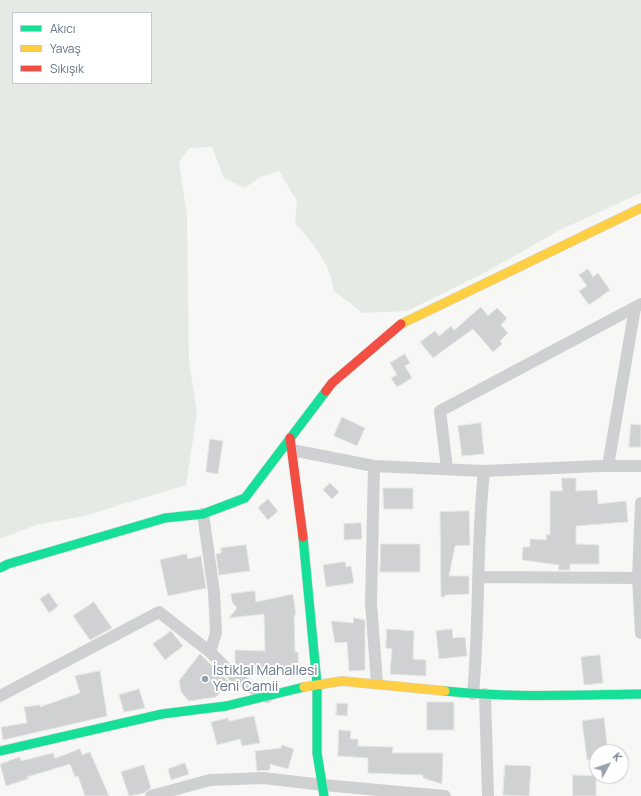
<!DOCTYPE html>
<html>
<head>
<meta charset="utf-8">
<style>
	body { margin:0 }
	#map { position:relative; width:641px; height:796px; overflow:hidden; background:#f7f7f6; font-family:Manrope,sans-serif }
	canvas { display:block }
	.legend { position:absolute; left:12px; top:12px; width:140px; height:72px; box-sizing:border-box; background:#fff; border:1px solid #c3c8cf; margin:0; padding:5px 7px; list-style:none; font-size:12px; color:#687686 }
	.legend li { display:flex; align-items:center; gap:8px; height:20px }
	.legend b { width:20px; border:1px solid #c3c8cf }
	.north { position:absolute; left:589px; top:744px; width:40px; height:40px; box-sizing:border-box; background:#fff; border:1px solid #c3c8cf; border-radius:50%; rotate:50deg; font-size:11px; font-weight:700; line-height:16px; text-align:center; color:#687686 }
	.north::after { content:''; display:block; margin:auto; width:14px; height:18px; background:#9aa3ad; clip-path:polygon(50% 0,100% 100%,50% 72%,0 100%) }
</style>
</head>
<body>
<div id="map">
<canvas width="641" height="796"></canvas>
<ul class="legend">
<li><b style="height:5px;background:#16e098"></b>Akıcı</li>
<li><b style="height:5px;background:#ffcf43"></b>Yavaş</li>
<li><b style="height:5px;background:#f24e42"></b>Sıkışık</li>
</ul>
<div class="north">K</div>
</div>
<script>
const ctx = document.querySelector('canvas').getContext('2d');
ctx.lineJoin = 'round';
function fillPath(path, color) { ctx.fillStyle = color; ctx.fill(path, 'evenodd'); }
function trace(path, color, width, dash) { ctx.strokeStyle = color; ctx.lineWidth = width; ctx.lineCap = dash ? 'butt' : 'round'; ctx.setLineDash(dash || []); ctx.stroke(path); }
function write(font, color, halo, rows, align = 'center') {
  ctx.font = font + ' Manrope,sans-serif'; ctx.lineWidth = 4; ctx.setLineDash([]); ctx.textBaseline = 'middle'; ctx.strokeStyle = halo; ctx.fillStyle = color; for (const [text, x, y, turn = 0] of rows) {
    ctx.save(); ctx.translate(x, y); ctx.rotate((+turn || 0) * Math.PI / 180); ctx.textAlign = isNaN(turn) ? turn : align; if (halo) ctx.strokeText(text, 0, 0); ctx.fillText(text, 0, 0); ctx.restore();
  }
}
const green = new Path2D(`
	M0 0H641V193L562 229 484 273 407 311 363 313 334 291C330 263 313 243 295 223L297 201 279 171 260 177 245 188 224 178 212 147 189 148 179 162 187 217 189 362 197 413 186 485 84 516 36 525 0 539ZM13 13H151V83H13Z`);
const building = new Path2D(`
	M588 269 593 277 598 273 610 290 589 305 579 291 587 286 579 275Z
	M481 307 488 316 497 308 507 318 501 325 508 333 500 341 502 344 493 352 473 329 433 358 420 342 435 331 439 336 451 326 454 330Z
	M405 354 410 363 405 366 412 378 397 387 391 378 397 375 390 363Z
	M342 417 365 428 357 446 334 436Z
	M481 423 484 454 462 456 458 426Z
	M631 424 641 425V447H629Z
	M210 439 223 441 218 474 206 472Z
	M562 478H576V491L597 490 598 504 626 501 628 522 576 526V544L599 545V564H570V570H558L559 565 522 560 523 547H530V539L546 540 547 534 550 535V491H562Z
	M330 483 339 492 332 499 323 490Z
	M383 488H413V509H384Z
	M268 499 278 511 268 520 258 508Z
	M469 511 470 545 455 546 449 576H469V594L445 595V597H441L440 512Z
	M361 523 362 539 344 540V524Z
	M381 544H420V572H380Z
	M246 545 250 571 219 575 216 554 221 553V548Z
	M187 554 188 559 201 556 206 588 168 596 160 560Z
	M345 562 346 567 351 566 354 583 326 587 323 565Z
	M255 591 256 602 293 594 296 615H294L295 652H298L299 674H245L235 666V650L265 651 264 614 229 618 237 608 232 602 231 594Z
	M49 593 58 606 49 613 40 599Z
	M94 602 112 628 90 640 73 616Z
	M354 618 365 620V670L349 671 347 642 335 643 331 621 353 623Z
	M387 629 414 631 413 659 426 660V676L390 674 392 649 386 648Z
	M452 629 453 638 465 637 467 656 439 659 436 631Z
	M171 631 183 646 165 660 153 644Z
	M200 654 229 682 216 697 189 701 181 692 179 681Z
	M600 655 603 683 584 685 581 657Z
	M100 671 107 716 3 740 1 727 27 723 24 707 40 705V707L80 693 75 676Z
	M139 689 145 708 124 712 119 695Z
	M427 702H454V730H427Z
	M337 703 348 704 347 716 336 715Z
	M254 716 260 743 242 746 240 739 217 745 211 722 228 718 229 721Z
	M604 718 608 752H597V758L587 760 582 721Z
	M339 730 351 731 350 739H358V746L393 747 392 753H443L442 784 423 778V775L368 773V758L338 756Z
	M282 745 294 749 288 769 270 764V770L257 771 255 751 281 748Z
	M80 749 82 755 90 752 109 796H85L78 776 75 777 70 764 27 777 28 779 6 786 0 764 20 757 21 761 53 753 55 758Z
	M185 763 189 774 171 780 168 769Z
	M144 765 151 788 144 793 129 796 121 772Z
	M505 765 531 766 529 796 503 795Z
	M573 775 596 776V796H573Z`);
const street = new Path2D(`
	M292 450 374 466 484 471 600 466H641
	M374 466 371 603 377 683
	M608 466 635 308
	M447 468 440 411 641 304
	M641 503 638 578 641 633
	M203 514 214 592 216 633 210 652
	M478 577 641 578
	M473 694C480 619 476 545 484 471
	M485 694 488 796
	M0 696 159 612 210 652 235 677 267 697
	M151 796 210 780 263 778 323 785 445 796`);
const fast = new Path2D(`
	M303 537 317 684V753L324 796
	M0 568 8 564 165 518 203 514 245 498 326 391
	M445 691C510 698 576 695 641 694
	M0 751 162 714 226 706 304 687`);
const slow = new Path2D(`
	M401 324 641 208
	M304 687 342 681 445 691`);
const jam = new Path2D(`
	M326 391 332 383 401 324
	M290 438 303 537`);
const markers = [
	[205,679,4,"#9aa3ad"]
];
const poiNames = [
	["İstiklal Mahallesi",213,671],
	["Yeni Camii",213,687]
];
fillPath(green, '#e6eae4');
fillPath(building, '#cfd1d2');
trace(building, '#e6e6e6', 1);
trace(fast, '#d3d4d5', 10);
trace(slow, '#d3d4d5', 10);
trace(jam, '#d3d4d5', 10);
trace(street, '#cfd0d1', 12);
trace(fast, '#16e098', 9);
trace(slow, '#ffcf43', 9);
trace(jam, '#f24e42', 9);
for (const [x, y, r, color] of markers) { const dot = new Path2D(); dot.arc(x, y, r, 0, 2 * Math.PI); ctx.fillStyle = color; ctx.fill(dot); trace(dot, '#fff', 1.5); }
write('14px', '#687686', '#fff', poiNames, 'left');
</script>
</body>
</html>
